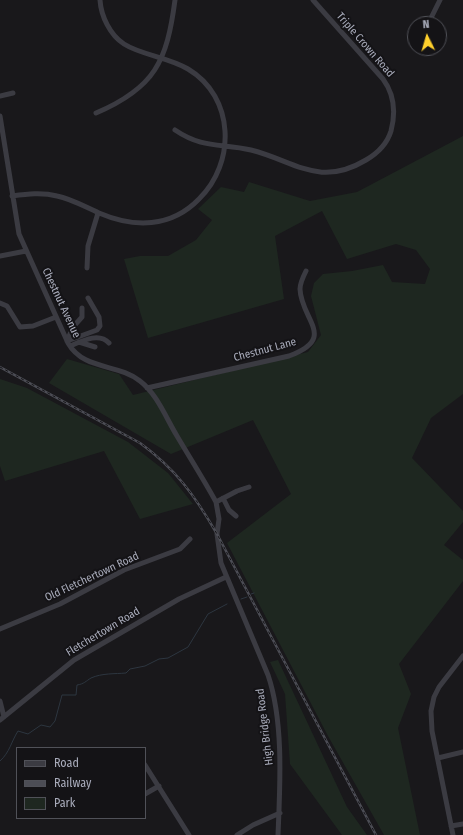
<!DOCTYPE html>
<html>
<head>
<meta charset="utf-8">
<style>
	body { margin:0 }
	#map { position:relative; width:463px; height:835px; overflow:hidden; background:#19181b; font-family:"Fira Sans Condensed",sans-serif }
	canvas { display:block }
	.legend { position:absolute; left:16px; top:747px; width:130px; height:72px; box-sizing:border-box; background:#141316; border:1px solid #505158; margin:0; padding:5px 7px; list-style:none; font-size:12px; color:#aaadbc }
	.legend li { display:flex; align-items:center; gap:8px; height:20px }
	.legend b { width:20px; border:1px solid #505158 }
	.north { position:absolute; left:407px; top:16px; width:40px; height:40px; box-sizing:border-box; background:#141316; border:1px solid #505158; border-radius:50%; rotate:355deg; font-size:11px; font-weight:700; line-height:16px; text-align:center; color:#aaadbc }
	.north::after { content:''; display:block; margin:auto; width:14px; height:18px; background:#ffd02c; clip-path:polygon(50% 0,100% 100%,50% 72%,0 100%) }
</style>
</head>
<body>
<div id="map">
<canvas width="463" height="835"></canvas>
<ul class="legend">
<li><b style="height:5px;background:#3b3b42"></b>Road</li>
<li><b style="height:5px;background:#4c4d55"></b>Railway</li>
<li><b style="height:11px;background:#1e2720"></b>Park</li>
</ul>
<div class="north">N</div>
</div>
<script>
const ctx = document.querySelector('canvas').getContext('2d');
ctx.lineJoin = 'round';
function fillPath(path, color) { ctx.fillStyle = color; ctx.fill(path, 'evenodd'); }
function trace(path, color, width, dash) { ctx.strokeStyle = color; ctx.lineWidth = width; ctx.lineCap = dash ? 'butt' : 'round'; ctx.setLineDash(dash || []); ctx.stroke(path); }
function write(font, color, halo, rows, align = 'center') {
  ctx.font = font + ' "Fira Sans Condensed",sans-serif'; ctx.lineWidth = 4; ctx.setLineDash([]); ctx.textBaseline = 'middle'; ctx.strokeStyle = halo; ctx.fillStyle = color; for (const [text, x, y, turn = 0] of rows) {
    ctx.save(); ctx.translate(x, y); ctx.rotate((+turn || 0) * Math.PI / 180); ctx.textAlign = isNaN(turn) ? turn : align; if (halo) ctx.strokeText(text, 0, 0); ctx.fillText(text, 0, 0); ctx.restore();
  }
}
const green = new Path2D(`
	M463 136V394L431 418 412 458 463 511V522L444 545 463 560V581L399 664 411 694 398 728 420 835H384L328 736 227 543 291 494 253 420 171 454 49 383 67 359 119 374 133 395 308 352 321 335 311 296 314 283 323 274 352 271 383 265 392 282 425 284 430 269 416 250 396 244 347 259 322 211 275 236 284 299 148 338 124 259 140 256H168L196 240 212 220 198 209 221 187 244 192 249 182 310 201 357 192Z
	M0 379 27 388 128 442 168 473 193 504 140 519 104 451 5 481 0 466Z
	M278 660 347 807 367 835H342L290 764 285 694 270 662Z`);
const stream = new Path2D(`
	M251 594 254 593
	M241 599 247 597
	M0 761C10 752 11 742 18 731L28 734 41 725 50 727 55 721 62 695H76L77 685C84 684 86 681 91 678 102 673 115 674 126 673L130 669 145 666 159 659 168 658 188 647 208 614 227 604`);
const minor = new Path2D(`
	M428 24 440 0
	M0 96 13 93
	M96 113C155 88 167 61 175 0
	M0 116 19 234 68 343C84 371 118 363 140 381 157 394 166 418 177 436 190 458 204 480 216 502L219 519 217 534 221 563 268 675C284 722 280 786 278 835
	M175 130C203 149 221 143 251 150 295 161 319 188 366 160 378 153 387 144 391 131 396 112 394 94 383 79L313 0
	M12 196C27 194 42 192 57 196 72 199 85 207 99 213 134 228 171 228 199 199 236 163 235 97 188 69 168 57 141 55 124 44 110 35 101 16 100 0
	M0 256 26 251
	M87 268 88 246 98 213
	M0 303 7 306 20 327 33 326 56 317
	M67 341 97 330 100 326 99 317 88 298
	M67 341 73 327 82 317V308
	M79 342 95 347
	M70 346C82 341 99 332 109 343
	M147 388 289 356C338 338 301 320 300 289 300 283 303 277 306 271
	M223 498 229 510 236 516
	M216 502 237 491 249 487
	M0 629 60 604 124 570 180 549 190 539
	M0 701 4 717
	M0 720 74 660 179 599 226 577
	M438 758 463 752
	M145 765 189 835
	M145 794 159 786
	M451 826 463 824
	M237 835 253 825 280 813
	M453 835 432 731 431 711 434 697 439 687 463 656`);
const rail = new Path2D(`
	M0 367 140 443C176 469 195 496 217 534L376 835`);
const streetNames = [
	["Triple Crown Road",365,45,49],
	["Chestnut Avenue",61,303,65],
	["Chestnut Lane",265,350,-15],
	["Old Fletchertown Road",92,577,-25],
	["Fletchertown Road",103,632,-31],
	["High Bridge Road",265,727,-97]
];
fillPath(green, '#1e2720');
trace(stream, '#2d3640', 1);
trace(minor, '#3b3b42', 5);
trace(rail, '#4c4d55', 2.5);
trace(rail, '#141316', 1, [3]);
write('11px', '#aaadbc', '#141316', streetNames);
</script>
</body>
</html>
